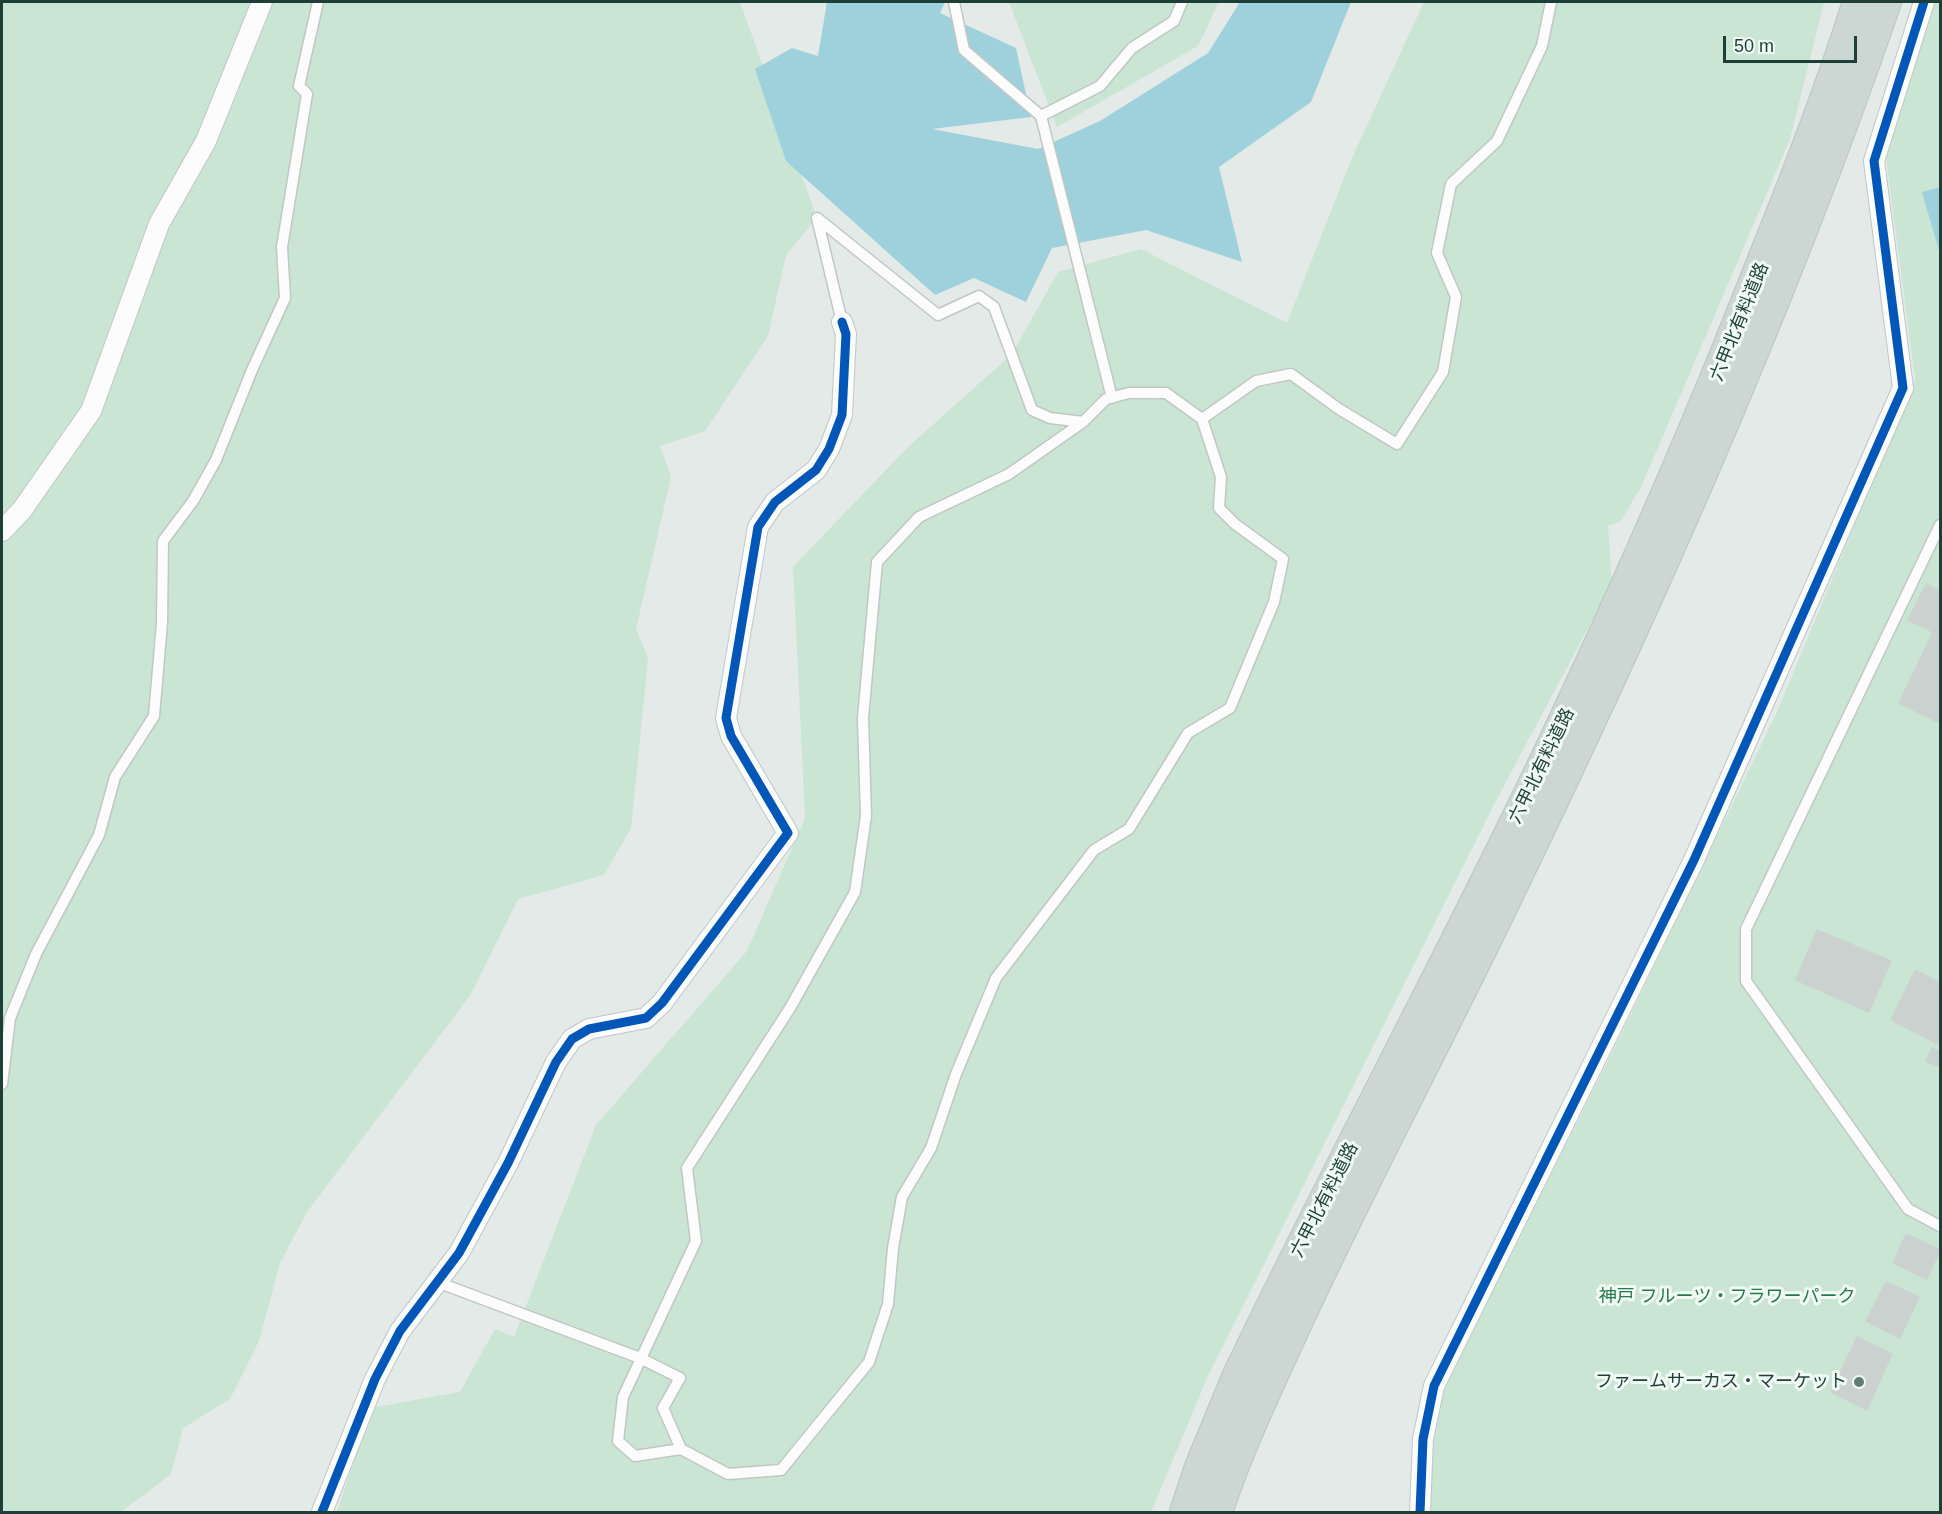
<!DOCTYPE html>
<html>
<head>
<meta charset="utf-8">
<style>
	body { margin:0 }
	#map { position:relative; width:1942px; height:1514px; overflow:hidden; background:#e3eae7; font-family:Arial,sans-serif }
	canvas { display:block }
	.frame { position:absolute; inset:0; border:3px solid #1e3f38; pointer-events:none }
	.scale { position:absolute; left:1723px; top:36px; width:134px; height:27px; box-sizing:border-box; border:3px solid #1e3f38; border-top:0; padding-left:8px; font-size:18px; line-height:21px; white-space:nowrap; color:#1e3f38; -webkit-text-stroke:4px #f1f9f5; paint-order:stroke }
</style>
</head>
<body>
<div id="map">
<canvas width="1942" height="1514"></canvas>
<div class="frame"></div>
<div class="scale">50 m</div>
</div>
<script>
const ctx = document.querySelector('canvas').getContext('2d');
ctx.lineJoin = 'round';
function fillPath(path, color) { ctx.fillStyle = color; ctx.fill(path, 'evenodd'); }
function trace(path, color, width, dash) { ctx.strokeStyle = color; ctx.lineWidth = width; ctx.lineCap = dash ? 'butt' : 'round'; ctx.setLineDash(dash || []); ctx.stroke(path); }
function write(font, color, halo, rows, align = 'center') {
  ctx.font = font + ' Arial,"Noto Sans JP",sans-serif'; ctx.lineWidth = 6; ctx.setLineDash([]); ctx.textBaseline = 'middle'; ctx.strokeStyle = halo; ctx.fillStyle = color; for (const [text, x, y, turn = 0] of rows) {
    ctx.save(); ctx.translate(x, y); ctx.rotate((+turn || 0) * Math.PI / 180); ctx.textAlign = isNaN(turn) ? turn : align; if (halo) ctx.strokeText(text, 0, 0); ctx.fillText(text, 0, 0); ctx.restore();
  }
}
const green = new Path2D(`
	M2 2H740L817 218 786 255 768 336 705 431 660 446 671 477 636 629 648 658 631 828 604 875 518 899 471 994 307 1212 280 1263 259 1341 230 1399 183 1428 171 1474 121 1512H2Z
	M1009 2H1219L1198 46 1057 127Z
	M1424 2H1824L1790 139 1642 485 1621 521 1608 526 1612 583 1499 795 1208 1376 1151 1512H337L371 1408 460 1392 495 1329 514 1337 596 1125 747 951 805 818 793 567 907 448 1012 354 1058 272 1141 249 1287 323 1352 158Z
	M1934 2H1940V1512H1425L1430 1439 1444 1385 1616 1045 1777 712 1915 379 1886 158Z`);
const water = new Path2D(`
	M827 2H945L940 13 1016 48 1031 117 932 129 1038 149 1100 121 1208 53 1240 2H1351L1311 102 1219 167 1242 262 1146 230 1052 248 1026 302 974 278 935 295 786 161 755 69 792 48 818 56Z
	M1940 187V254L1922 192Z`);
const building = new Path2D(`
	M1926 584 1940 591V723L1899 703 1933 632 1908 620Z
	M1817 930 1891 961 1869 1012 1796 980Z
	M1915 970 1940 983V1045L1891 1020Z
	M1932 1048 1940 1051V1067L1926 1061Z
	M1906 1234 1940 1250 1927 1279 1893 1263Z
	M1886 1282 1919 1297 1900 1338 1866 1321Z
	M1857 1337 1892 1354 1867 1410 1831 1392Z`);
const service = new Path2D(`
	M954 2 964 50 1041 116 1100 86 1132 48 1174 21 1182 2
	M1041 116 1112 398
	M1202 419 1256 381 1291 374 1339 409 1397 444 1443 372 1456 297 1437 253 1451 184 1497 141 1542 46 1551 2
	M1940 525 1746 929V981L1908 1209 1940 1226
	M2 1084 10 1018 36 954 99 835 115 777 154 716 162 623 163 541 193 501 216 460 252 370 285 298 282 247 307 94 299 86 318 2
	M437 1282 640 1358 680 1378 663 1408 681 1449 728 1474 781 1470 869 1362 888 1304 893 1248 902 1197 931 1148 956 1074 996 978 1094 850 1129 829 1188 733 1230 708 1274 602 1283 559 1235 524 1219 508 1221 477 1202 419 1166 393H1129L1106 399 1083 422 1050 418 1032 410 994 307 979 296 938 315 817 218 842 322
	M681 1449 635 1456 618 1441 623 1397 696 1241 687 1168 790 1008 855 892 866 816 863 718 877 562 919 517 1009 474 1083 422`);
const minor = new Path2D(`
	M2 531 22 510 91 411 159 224 206 141 262 2
	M322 1512 375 1379 400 1331 459 1253 508 1163 556 1062 572 1039 589 1029 646 1018 662 1003 788 833 731 736 726 718 758 527 775 502 816 470 829 449 842 415 846 334 842 322
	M1420 1512 1423 1439 1434 1386 1694 860 1903 388 1874 161 1924 2`);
const primary = new Path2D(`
	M1186 1512 1201 1467 1239 1375C1345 1154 1463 938 1567 716 1638 565 1704 413 1765 257 1799 173 1832 88 1859 2
	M1216 1512C1239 1444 1270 1379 1300 1314 1360 1185 1426 1061 1488 934 1636 630 1775 322 1885 2`);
const cycleway = new Path2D(`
	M322 1512 375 1379 400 1331 459 1253 508 1163 556 1062 572 1039 589 1029 646 1018 662 1003 788 833 731 736 726 718 758 527 775 502 816 470 829 449 842 415 846 334 842 322
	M1420 1512 1423 1439 1434 1386 1694 860 1903 388 1874 161 1924 2`);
const markers = [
	[1859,1382,6,"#637b75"]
];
const streetNames = [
	["六甲北有料道路",1740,322,-68],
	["六甲北有料道路",1542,766,-64],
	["六甲北有料道路",1325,1200,-63]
];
const parkNames = [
	["神戸 フルーツ・フラワーパーク",1727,1297]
];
const poiNames = [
	["ファームサーカス・マーケット",1847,1382]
];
fillPath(green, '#cae5d4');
fillPath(water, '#9ed1dc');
fillPath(building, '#cad1ce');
trace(building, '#cbd3d0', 1.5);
trace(service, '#c0c7c4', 13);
trace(minor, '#c0c7c4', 22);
trace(primary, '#bbc6c3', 34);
trace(service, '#fbfcfb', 10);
trace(minor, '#fbfcfb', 20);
trace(primary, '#ccd6d3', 32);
trace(cycleway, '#0057b8', 9);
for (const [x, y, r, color] of markers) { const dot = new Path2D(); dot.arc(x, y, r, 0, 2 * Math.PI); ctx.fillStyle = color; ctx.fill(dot); trace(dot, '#f1f9f5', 2); }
write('18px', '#1e3f38', '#f1f9f5', streetNames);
write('18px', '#247a4a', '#f1f9f5', parkNames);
write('18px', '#1e3f38', '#f1f9f5', poiNames, 'right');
</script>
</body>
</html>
